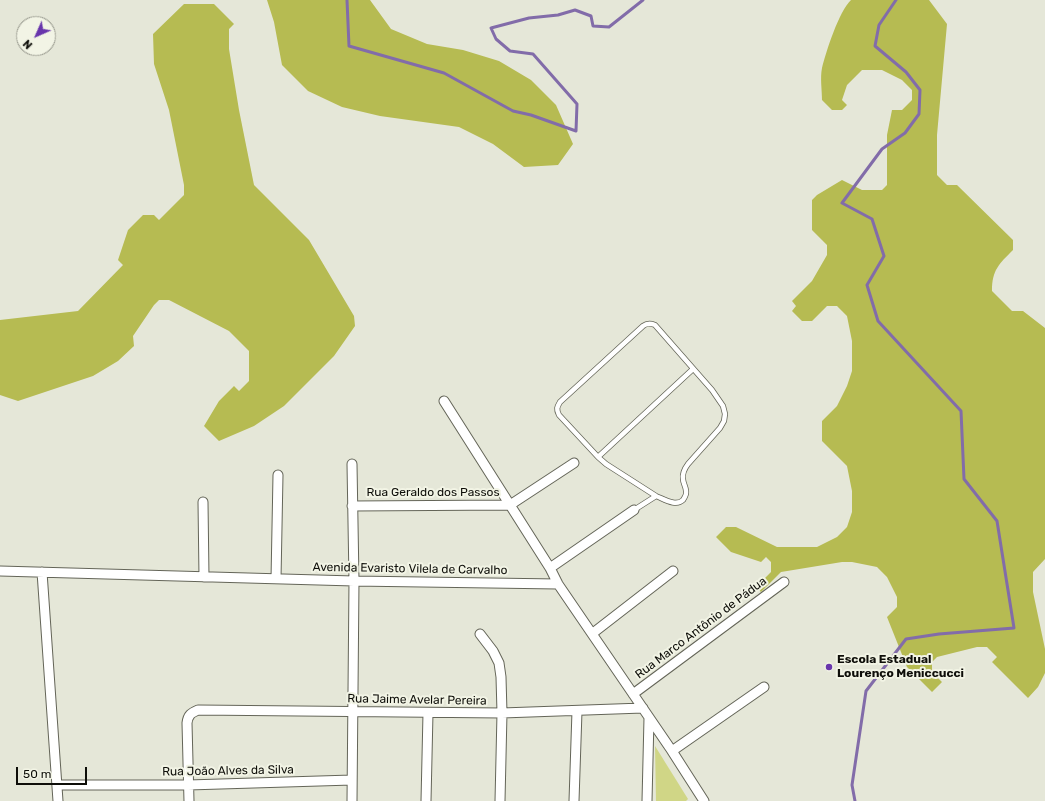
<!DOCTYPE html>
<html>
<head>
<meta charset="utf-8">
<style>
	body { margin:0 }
	#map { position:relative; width:1045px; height:801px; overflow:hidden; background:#e5e7d8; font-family:Rubik,sans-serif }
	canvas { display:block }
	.north { position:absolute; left:16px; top:16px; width:40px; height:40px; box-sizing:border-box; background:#f2f4e5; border:1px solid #97988d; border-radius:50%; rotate:225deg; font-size:11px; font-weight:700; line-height:16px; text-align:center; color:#0e0e09 }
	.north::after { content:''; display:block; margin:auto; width:14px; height:18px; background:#6835ac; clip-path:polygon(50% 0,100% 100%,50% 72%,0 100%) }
	.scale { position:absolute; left:16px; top:767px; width:71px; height:18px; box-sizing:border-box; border:2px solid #0e0e09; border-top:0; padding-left:5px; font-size:12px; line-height:14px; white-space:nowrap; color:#0e0e09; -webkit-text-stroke:3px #f2f4e5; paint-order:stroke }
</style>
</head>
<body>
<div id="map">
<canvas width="1045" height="801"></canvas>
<div class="north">N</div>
<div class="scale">50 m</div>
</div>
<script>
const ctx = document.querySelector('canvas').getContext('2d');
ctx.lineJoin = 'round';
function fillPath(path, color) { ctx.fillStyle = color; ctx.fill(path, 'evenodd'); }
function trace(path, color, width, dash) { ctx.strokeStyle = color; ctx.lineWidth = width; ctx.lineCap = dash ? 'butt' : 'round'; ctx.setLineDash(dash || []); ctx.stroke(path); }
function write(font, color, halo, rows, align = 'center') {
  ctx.font = font + ' Rubik,sans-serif'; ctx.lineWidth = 4; ctx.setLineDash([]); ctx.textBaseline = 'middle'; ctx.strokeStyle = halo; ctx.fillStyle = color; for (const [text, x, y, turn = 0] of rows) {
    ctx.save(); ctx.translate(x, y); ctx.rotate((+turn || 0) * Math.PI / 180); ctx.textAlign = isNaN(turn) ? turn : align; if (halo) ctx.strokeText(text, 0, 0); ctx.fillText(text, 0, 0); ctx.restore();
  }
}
const green = new Path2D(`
	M655 746 688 799 686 801H656Z`);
const forest = new Path2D(`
	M267 0H370L391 29 427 44 463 50 499 61 531 80 556 105 573 144 558 165 524 167 493 144 459 127 380 116 342 107 308 91 282 65 274 22Z
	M851 0H929L947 24 937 135V175L947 185H957L1013 240V250C999 264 992 270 992 291L1012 311H1023L1045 328V559L1033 572V592L1045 649V673L1038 687 1028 698 992 662 997 657 987 647H977L937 657 932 662V672L942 682 932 692 907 667 887 617 897 607V597L887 577 877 567 852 562H842L781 572 761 592 756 587 771 572V562L766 557 761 562 731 552 716 537 726 527H736L777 547H817L837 537 847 527 852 512V491L847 466 822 441V421L837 406 847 386 852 371V341L847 316 837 306H827L812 321H802L792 311 796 306 792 301 812 281 827 255V245L812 230V200L817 195 842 180 862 190H882L887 185V135L892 110H902L912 100V90L902 80 882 70H862L847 85 842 100 847 105 842 110H832L822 100C822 90 820 78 822 68 826 52 839 11 851 0Z
	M184 4H214L234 24 229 29V49L239 110 254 185 309 240 354 316 355 326 334 356 284 406 254 426 219 441 204 426 219 401 234 386 239 391 249 381V351L229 331 169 300H159L154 305 133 336 134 346 118 361 93 376 18 401 0 395V320L78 311 123 265 118 260 128 230 143 215H154L159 220 184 195V185L169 110 154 64 153 34Z`);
const stream = new Path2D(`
	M347 0 349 46 444 73 513 111 531 115 576 131 577 104 533 54 510 51 496 39 491 28 529 18 558 15 575 10 591 16 593 26 609 27 643 0
	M855 801 852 785 866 691 906 639 939 634 1014 628 997 521 964 479 961 411 878 321 867 285 884 256 872 219 842 203 882 149 905 133 919 114 920 90 906 72 875 46 879 25 896 0`);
const service = new Path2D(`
	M598 457 693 369
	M634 510 656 496C664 499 676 507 683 500 685 497 687 494 686 491 686 487 683 483 683 479 682 473 685 468 688 464L720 428 724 421 725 414 723 406 712 390 655 325C650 323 647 323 643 326L560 402C557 407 556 409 559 415L598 457 606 464 656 496`);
const minor = new Path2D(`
	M444 401 550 568 558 584 672 751 704 801
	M203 502 204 577
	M352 506 510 505 574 463
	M550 568 634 510
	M0 571 354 581 558 584
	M42 572 58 801
	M276 579 278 475
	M593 633 673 571
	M480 634 493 651 499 663 501 677 502 713 500 801
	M633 694 784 582
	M672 751 764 687
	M57 785H188L352 780
	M189 801 187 723C188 715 191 713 198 710L502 713 643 708
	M352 801 354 581 352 464
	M426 801 428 713
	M574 801 577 711
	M647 801 649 718`);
const markers = [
	[829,667,4,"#6835ac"]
];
const streetNames = [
	["Rua Geraldo dos Passos",433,493],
	["Avenida Evaristo Vilela de Carvalho",410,569,1],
	["Rua Marco Antônio de Pádua",701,628,-37],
	["Rua Jaime Avelar Pereira",417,700,1],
	["Rua João Alves da Silva",228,771,-1]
];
const poiNames = [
	["Escola Estadual",837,660],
	["Lourenço Meniccucci",837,674]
];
fillPath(green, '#d0d686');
fillPath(forest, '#b6bb52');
trace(stream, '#826ca9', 3);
trace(service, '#646558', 6);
trace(minor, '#646558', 11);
trace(service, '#fff', 4.5);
trace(minor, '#fff', 9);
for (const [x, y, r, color] of markers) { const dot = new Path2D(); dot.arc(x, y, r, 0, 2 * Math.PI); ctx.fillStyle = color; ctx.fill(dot); trace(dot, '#f2f4e5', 1.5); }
write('12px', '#0e0e09', '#f2f4e5', streetNames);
write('bold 12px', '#0e0e09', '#f2f4e5', poiNames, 'left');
</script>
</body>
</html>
